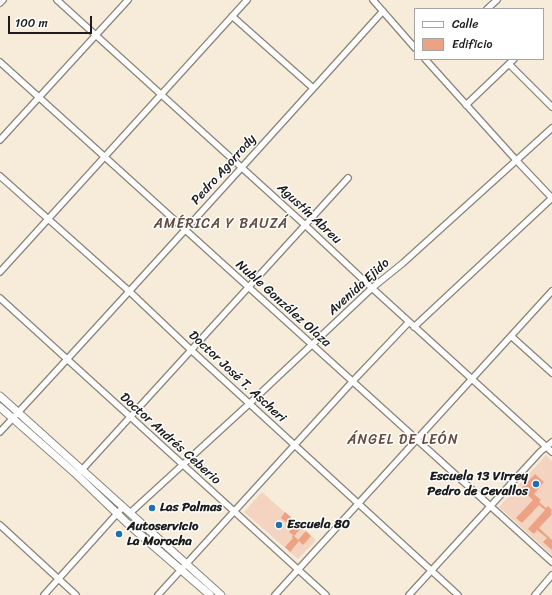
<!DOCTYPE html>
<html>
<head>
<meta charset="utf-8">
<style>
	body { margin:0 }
	#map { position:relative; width:552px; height:595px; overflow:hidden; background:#f6ecd9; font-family:Sriracha,sans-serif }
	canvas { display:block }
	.legend { position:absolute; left:414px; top:8px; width:130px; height:52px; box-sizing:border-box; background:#fff; border:1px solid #a4a4a4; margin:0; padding:5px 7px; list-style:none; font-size:12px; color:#1c1c1c }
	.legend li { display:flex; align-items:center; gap:8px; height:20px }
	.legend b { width:20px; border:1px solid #a4a4a4 }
	.scale { position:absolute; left:8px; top:16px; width:84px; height:18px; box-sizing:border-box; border:2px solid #1c1c1c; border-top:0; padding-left:5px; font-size:12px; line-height:14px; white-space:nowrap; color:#1c1c1c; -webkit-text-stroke:3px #fff; paint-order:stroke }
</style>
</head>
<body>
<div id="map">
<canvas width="552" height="595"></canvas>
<ul class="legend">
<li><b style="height:5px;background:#fff"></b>Calle</li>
<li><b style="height:11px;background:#eca283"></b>Edificio</li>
</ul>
<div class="scale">100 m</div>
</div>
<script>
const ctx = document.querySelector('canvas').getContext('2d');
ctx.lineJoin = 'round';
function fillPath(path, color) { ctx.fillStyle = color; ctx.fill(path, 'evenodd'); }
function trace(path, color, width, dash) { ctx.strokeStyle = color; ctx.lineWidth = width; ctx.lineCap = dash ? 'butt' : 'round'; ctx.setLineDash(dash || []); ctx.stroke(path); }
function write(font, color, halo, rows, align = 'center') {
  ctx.font = font + ' Sriracha,sans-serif'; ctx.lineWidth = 3; ctx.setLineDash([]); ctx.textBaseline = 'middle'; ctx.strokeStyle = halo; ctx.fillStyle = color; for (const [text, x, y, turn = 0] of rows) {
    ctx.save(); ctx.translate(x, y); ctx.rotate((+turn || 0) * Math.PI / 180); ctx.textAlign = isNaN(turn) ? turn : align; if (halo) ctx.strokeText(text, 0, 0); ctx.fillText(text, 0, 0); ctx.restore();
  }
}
const built = new Path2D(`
	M546 455 552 461V555L499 507Z
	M262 492 316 540 298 559 244 512Z`);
const green = new Path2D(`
	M123 512 145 532H147L178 561H176L131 521H129L122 513Z`);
const building = new Path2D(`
	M535 474 544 482 534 494 541 500 539 502 546 508 548 506 552 510 551 512 552 514 539 528 552 540V550L543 542 547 538 537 530 534 534 528 529 545 510 539 505 522 523 516 518 533 500 521 489Z
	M285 512 291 517 286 522 281 518Z
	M297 523 302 527 294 536 298 540 306 531 311 536 303 545 299 541 290 552 285 547 293 538 292 537 293 535 289 532Z`);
const street = new Path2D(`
	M57 0 305 225 372 288 552 452
	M373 0 415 48
	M0 3 3 0
	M487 9 497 0
	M232 16 313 88
	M425 59 516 160 552 198
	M0 62 552 562
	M509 64 552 107
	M466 105 514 59
	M0 140 128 0
	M0 176 129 291 191 350 458 595
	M0 272 247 0
	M0 298 326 595
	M414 327 552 198
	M511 336 552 373
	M0 432C129 293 256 152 383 11
	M80 472 348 178
	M130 513 249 404 372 288 403 263 552 128
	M0 525 76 595
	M44 595 123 507
	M158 595 352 382 409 322
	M275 595 552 291
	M409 595 540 452 552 442
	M535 595 552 575`);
const secondary = new Path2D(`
	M0 396 221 595
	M0 407 77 475 127 523 210 595`);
const markers = [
	[536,484,4,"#1f6fb2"],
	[152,508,4,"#1f6fb2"],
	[279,525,4,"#1f6fb2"],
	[119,534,4,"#1f6fb2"]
];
const streetNames = [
	["Pedro Agorrody",224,170,-48],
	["Agustín Abreu",309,214,43],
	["Avenida Ejido",359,287,-42],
	["Nuble González Olaza",283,304,42],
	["Doctor José T. Ascheri",237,377,43],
	["Doctor Andrés Ceberio",170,439,42]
];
const poiNames = [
	["Escuela 13 Virrey",528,477,"right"],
	["Pedro de Cevallos",528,492,"right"],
	["Las Palmas",160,508],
	["Escuela 80",287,525],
	["Autoservicio",127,527],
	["La Morocha",127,542]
];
const neighbourhoodNames = [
	["AMÉRICA Y BAUZÁ",221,224],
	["ÁNGEL DE LEÓN",403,440]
];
fillPath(built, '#f4d3c0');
fillPath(green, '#a2d686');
fillPath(building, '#eca283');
trace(street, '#89847a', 8);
trace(secondary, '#89847a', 9);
trace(street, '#fff', 5.5);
trace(secondary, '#fff', 7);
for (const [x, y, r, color] of markers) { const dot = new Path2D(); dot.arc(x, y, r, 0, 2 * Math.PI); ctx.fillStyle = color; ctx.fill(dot); trace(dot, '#fff', 1.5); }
write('13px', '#1c1c1c', '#fff', streetNames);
write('bold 13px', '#1c1c1c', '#fff', poiNames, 'left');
ctx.letterSpacing = '1px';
write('14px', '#654b40', '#fff', neighbourhoodNames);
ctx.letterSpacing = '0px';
</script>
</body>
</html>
